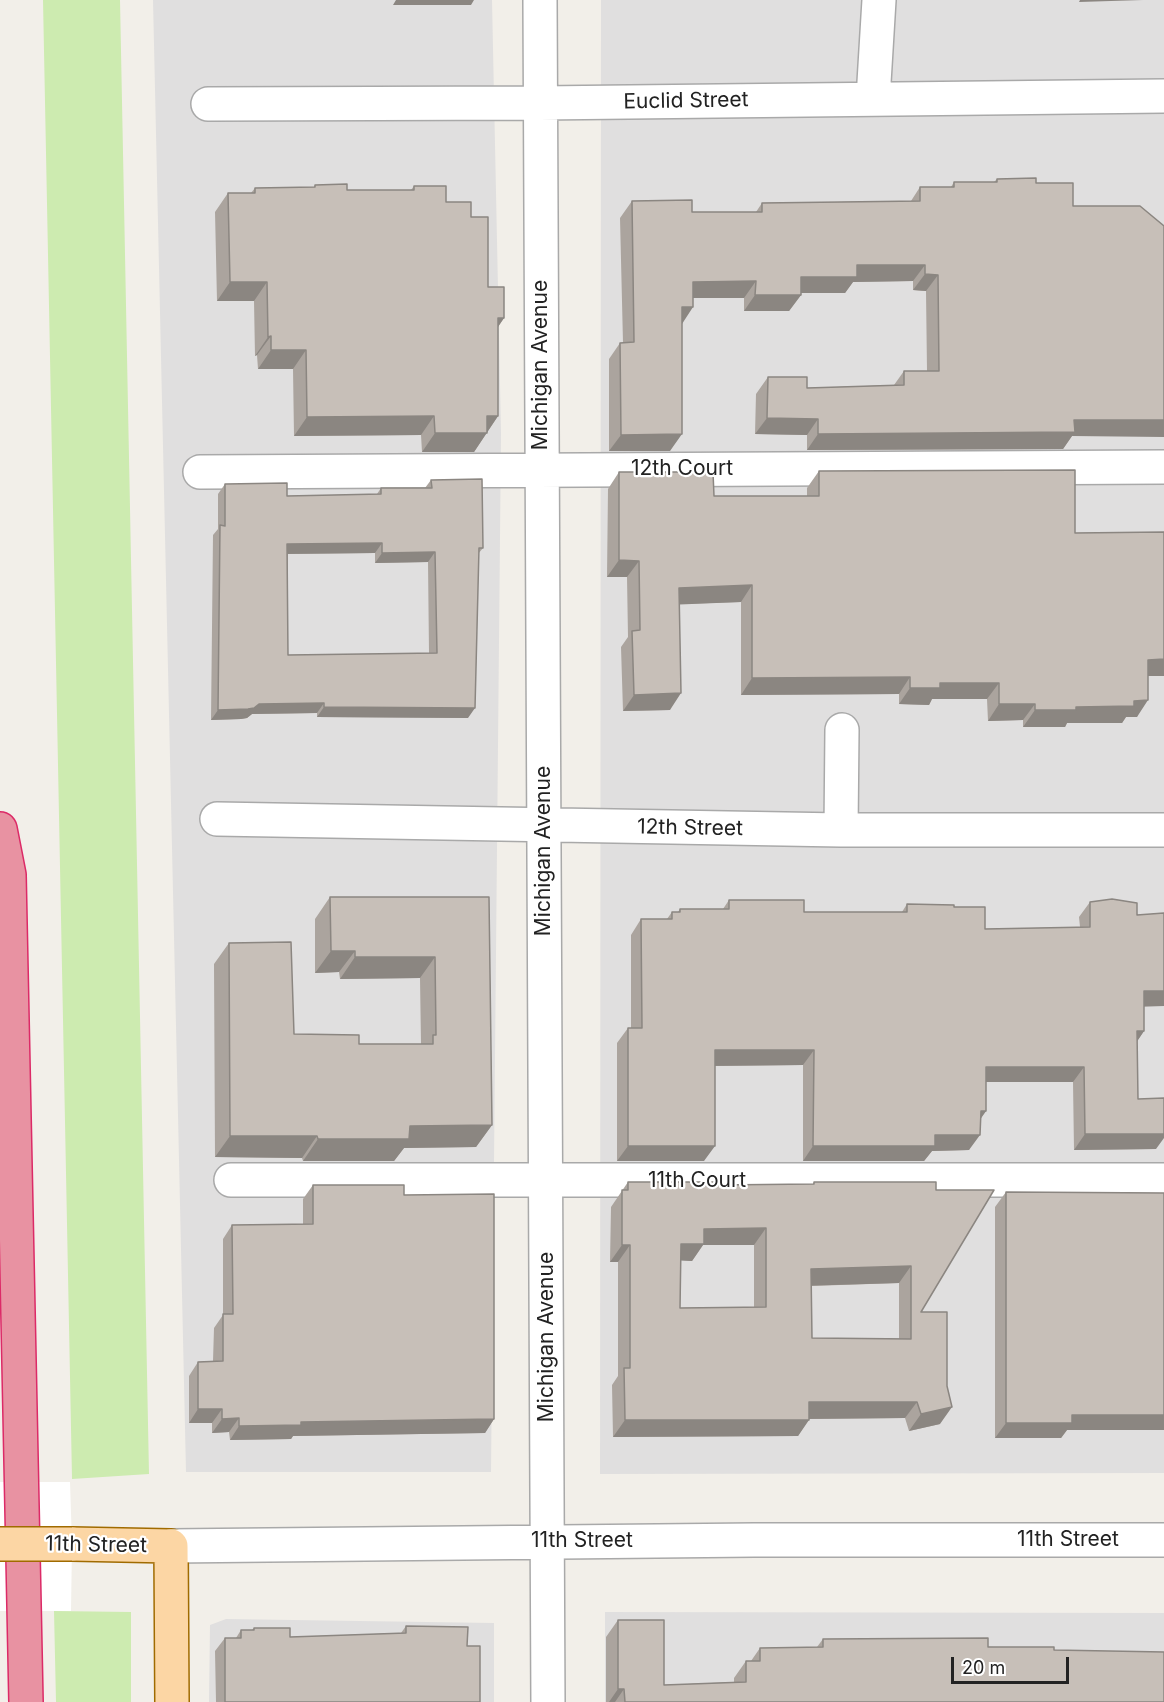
<!DOCTYPE html>
<html>
<head>
<meta charset="utf-8">
<style>
	body { margin:0 }
	#map { position:relative; width:1164px; height:1702px; overflow:hidden; background:#f2efe9; font-family:Inter,sans-serif }
	canvas { display:block }
	.scale { position:absolute; left:951px; top:1657px; width:118px; height:27px; box-sizing:border-box; border:3px solid #222; border-top:0; padding-left:8px; font-size:18px; line-height:21px; white-space:nowrap; color:#222; -webkit-text-stroke:4px #fff; paint-order:stroke }
</style>
</head>
<body>
<div id="map">
<canvas width="1164" height="1702"></canvas>
<div class="scale">20 m</div>
</div>
<script>
const ctx = document.querySelector('canvas').getContext('2d');
ctx.lineJoin = 'round';
function fillPath(path, color) { ctx.fillStyle = color; ctx.fill(path, 'evenodd'); }
function trace(path, color, width, dash) { ctx.strokeStyle = color; ctx.lineWidth = width; ctx.lineCap = dash ? 'butt' : 'round'; ctx.setLineDash(dash || []); ctx.stroke(path); }
function write(font, color, halo, rows, align = 'center') {
  ctx.font = font + ' Inter,sans-serif'; ctx.lineWidth = 4.5; ctx.setLineDash([]); ctx.textBaseline = 'middle'; ctx.strokeStyle = halo; ctx.fillStyle = color; for (const [text, x, y, turn = 0] of rows) {
    ctx.save(); ctx.translate(x, y); ctx.rotate((+turn || 0) * Math.PI / 180); ctx.textAlign = isNaN(turn) ? turn : align; if (halo) ctx.strokeText(text, 0, 0); ctx.fillText(text, 0, 0); ctx.restore();
  }
}
const residential = new Path2D(`
	M153 0H492L501 433 491 1472H186Z
	M601 0H1164V1473L600 1474Z
	M605 1612 1164 1613V1702H605Z
	M226 1619 494 1623V1702H209L210 1625Z`);
const grass = new Path2D(`
	M43 0H120L149 1474 72 1479Z
	M54 1611 131 1612V1702H56Z`);
const pier = new Path2D(`
	M0 1482H70L72 1544 71 1611H0Z`);
const minor = new Path2D(`
	M540 0 548 1702
	M873 99 879 0
	M208 104 540 103 1164 96
	M200 472 1164 467
	M217 819 841 830H1164
	M841 830 842 730
	M231 1180H1164
	M171 1546 754 1540H1164`);
const major = new Path2D(`
	M72 1544 171 1546 172 1702`);
const highway = new Path2D(`
	M0 829 9 875 26 1702`);
const majorBridge = new Path2D(`
	M0 1544H72`);
const wall = new Path2D(`
	M997 179 1036 183 1072 436 1063 449 807 450V435L755 434 756 394 768 377 807 388 894 385 904 371H927L926 291 913 290V281L853 282 845 293H801V295L789 311H744V298H693L682 323 670 451H609V359L620 343H623L620 218 632 201 692 212H756L762 203 911 201 920 187H951L954 182H994Z
	M315 185 347 190H411L414 186 446 202 471 217 488 287 504 318 498 327V416L474 452H422L421 435 294 436 293 369H258L257 355 255 356 254 301H217L215 212 228 193H251L255 188 314 187Z
	M819 471 1075 533 1164 532V676H1148L1137 717H1126L1122 723H1067L1065 727H1023V720L988 721 987 699H932L929 705 899 704V694L741 695V602L679 604 670 710 623 711 621 647 628 637 627 577H607L608 489 619 472 714 496H807V488Z
	M431 480 483 548 478 554 468 718 317 717V713L252 714 247 718 241 719 211 720 213 535 218 529V494L225 484 287 496 377 494 381 488H425ZM375 553V563L428 562 429 653 288 655V554Z
	M330 897H489L492 1125 476 1147 404 1148 394 1161H303L302 1158 215 1157 214 964 229 943 294 1034 359 1044H421L420 978 340 979 339 972 315 973V919Z
	M729 900 804 912H902L907 904 954 907 985 929 1080 927 1079 917 1090 902 1137 915 1164 913V1006H1144V1031L1137 1041 1138 1099 1156 1149 1074 1150 1073 1082H986V1111L980 1119 969 1150 932 1151 924 1161H803V1065L715 1066 704 1161H617V1043L628 1028H631V935L641 919H667L672 912H678L680 909H723Z
	M628 1182 716 1185 813 1184 814 1182H936L921 1312 940 1424 909 1431 905 1418 809 1419 798 1436 613 1437 612 1385 618 1376V1262H610L611 1207ZM703 1245H754V1307L680 1308 681 1260 692 1261ZM899 1283V1339L812 1338 811 1286Z
	M313 1185 404 1195 494 1419 485 1433 293 1436 291 1439 230 1440 229 1432 212 1433V1423H189V1376L198 1362 213 1361 214 1328 223 1315V1239L232 1225 303 1224V1199Z
	M1006 1192 1164 1193V1430H1067L1061 1438H995V1207Z
	M618 1620 664 1685 734 1682V1678L746 1661H751L760 1648 817 1647 823 1639 1079 1651 1164 1702H606V1637Z
	M406 1626 467 1646 480 1702H216L215 1651 225 1638H236L241 1630H252L254 1628 290 1637 401 1633Z`);
const shadedWall = new Path2D(`
	M396 0H474L471 5H393Z
	M1080 0H1143L1079 2Z
	M857 265H925L913 281 853 282 845 293H789L801 277Z
	M925 274 938 275 926 291 913 290Z
	M756 281 744 298H681L693 282Z
	M230 282H267L254 301H217Z
	M755 295H801L789 311H744Z
	M682 307H693L682 324Z
	M498 318H504L491 337Z
	M271 336 257 355 255 356 268 337Z
	M271 350H306L293 369H258Z
	M434 416 421 435 294 436 307 417Z
	M487 416H498L474 452H422L435 433Z
	M767 418 818 419 807 435 755 434Z
	M1074 420H1164V437L1072 436 1063 449 807 450 818 434Z
	M682 434 670 451H609L621 435Z
	M382 543 375 553 280 554 287 544Z
	M435 552 428 562 375 563 382 553Z
	M619 560 639 561 627 577H607Z
	M752 585 741 602 667 605 679 588Z
	M1164 659V676H1137L1148 660Z
	M910 677 899 694 741 695 752 678Z
	M940 683H999L987 699H932L929 705 899 704 910 688Z
	M681 693 670 710 623 711 634 695Z
	M1148 700 1137 717H1126L1122 723H1067L1065 727H1023L1035 710 1134 701Z
	M324 703 317 713 252 714 247 718 241 719 211 720 218 710 259 704Z
	M999 704H1035L1023 720 988 721Z
	M324 707 475 708 468 718 317 717Z
	M331 951H355L339 972 315 973Z
	M355 957H435L420 978 340 979Z
	M1144 991H1164V1006L1133 1007Z
	M1137 1031H1144L1134 1046Z
	M715 1050H814L803 1065 704 1066Z
	M986 1067H1084L1073 1082H975Z
	M981 1111H986L975 1127Z
	M492 1125 476 1147 404 1148 394 1161H303L318 1139 410 1126Z
	M1085 1134H1164V1138L1156 1149 1074 1150Z
	M935 1135H980L969 1150 932 1151 924 1161H803L813 1146Z
	M230 1136H317L302 1158 215 1157Z
	M628 1146H715L704 1161H617Z
	M766 1228 754 1245H703L692 1261 669 1260 681 1244 704 1229Z
	M622 1245H630L618 1262H610Z
	M911 1266 899 1283 799 1286 811 1269Z
	M809 1402H917L905 1418 798 1419Z
	M952 1407 940 1424 909 1431 921 1414Z
	M198 1409H222L212 1423H189Z
	M1072 1415H1164V1430H1067L1061 1438H995L1006 1423Z
	M239 1418 229 1432 212 1433 222 1419Z
	M494 1419 485 1433 293 1436 291 1439 230 1440 239 1426 301 1422Z
	M625 1420H809L798 1436 613 1437Z
	M618 1689H624L615 1702H609Z`);
const building = new Path2D(`
	M1036 178V183H1073V206H1140L1164 226V420H1074L1075 432 818 434V419L767 418 768 377H807V388L904 385V371H939L938 275 925 274V265H857V277H801V295H755L756 281 693 282V307H682V434L621 435 620 343 634 342 632 201 692 200V212H762V203L920 201V187H954V182H997V179Z
	M347 184V190H414V186H446V202H471V217H488V287H504V318H498V416H487V433H435L434 416 307 417 306 350H271V336L268 337 267 282H230L228 193H255V188L315 187V185Z
	M1075 470V533L1164 532V659L1148 660V700L1134 701V706L1076 707V710H1035V704H999V683H940V688H910V677L752 678V585L679 588 681 693 634 695 632 631 640 630 639 561 619 560V472H713L714 496H819V471Z
	M482 479 483 548H479L475 708 324 707V703L259 704 254 708 248 709 218 710 220 525 225 526V484L287 483V496L381 494V488H432L431 480ZM382 543V553L435 552 437 653 288 655 287 544Z
	M330 897H489L492 1125 410 1126 409 1139H318L317 1136H230L229 943 291 942 294 1034 359 1035V1044H433V1035H436L435 957H355V951H331Z
	M1112 899 1137 903V915L1164 913V991H1144V1031H1137L1138 1099 1164 1098V1134H1085L1084 1067H986V1111H981L980 1135H935V1146H813L814 1050H715V1146H628V1028H642L641 919H672V912H680V909H729V900H804V912H907V904L954 905V907H985V929L1090 927V902Z
	M628 1182H716V1185L814 1184V1182H936V1190H994L921 1312H947V1386L952 1407 921 1414 917 1402H809V1420H625L624 1368H630V1245H622V1190H628ZM766 1228V1307L680 1308 681 1244H704V1229ZM911 1266V1339L812 1338 811 1269Z
	M313 1185H404V1195L494 1194V1419L301 1422V1425L239 1426V1418L222 1419V1409H198V1362L223 1361V1314H233L232 1225 313 1224Z
	M1006 1192 1164 1193V1415H1072V1423H1006Z
	M618 1620H664V1685L746 1682V1661H760V1648L823 1647V1639L988 1638V1647H1054V1650L1164 1652V1702H625L624 1689H618Z
	M406 1626 468 1627 467 1646H480V1702H225V1638H241V1630H254V1628H290V1637L406 1633Z`);
const streetNames = [
	["Euclid Street",686,101,-1],
	["Michigan Avenue",541,365,-90],
	["12th Court",682,469],
	["12th Street",690,828,1],
	["Michigan Avenue",544,851,-90],
	["11th Court",697,1181],
	["Michigan Avenue",547,1337,-90],
	["11th Street",1068,1540],
	["11th Street",582,1541],
	["11th Street",96,1545,1]
];
fillPath(residential, '#e0dfdf');
fillPath(grass, '#cdebb0');
fillPath(pier, '#fff');
trace(minor, '#a9a9a9', 36);
trace(major, '#a06b00', 36);
trace(highway, '#dc2a67', 36);
trace(minor, '#fff', 33);
trace(major, '#fcd6a4', 33);
trace(highway, '#e892a2', 33);
trace(majorBridge, '#a06b00', 36, []);
trace(majorBridge, '#fcd6a4', 33);
fillPath(wall, '#aba49e');
fillPath(shadedWall, '#8b8681');
fillPath(building, '#c7bfb8');
trace(building, '#8b8681', 1.5);
write('21px', '#222', '#fff', streetNames);
</script>
</body>
</html>
